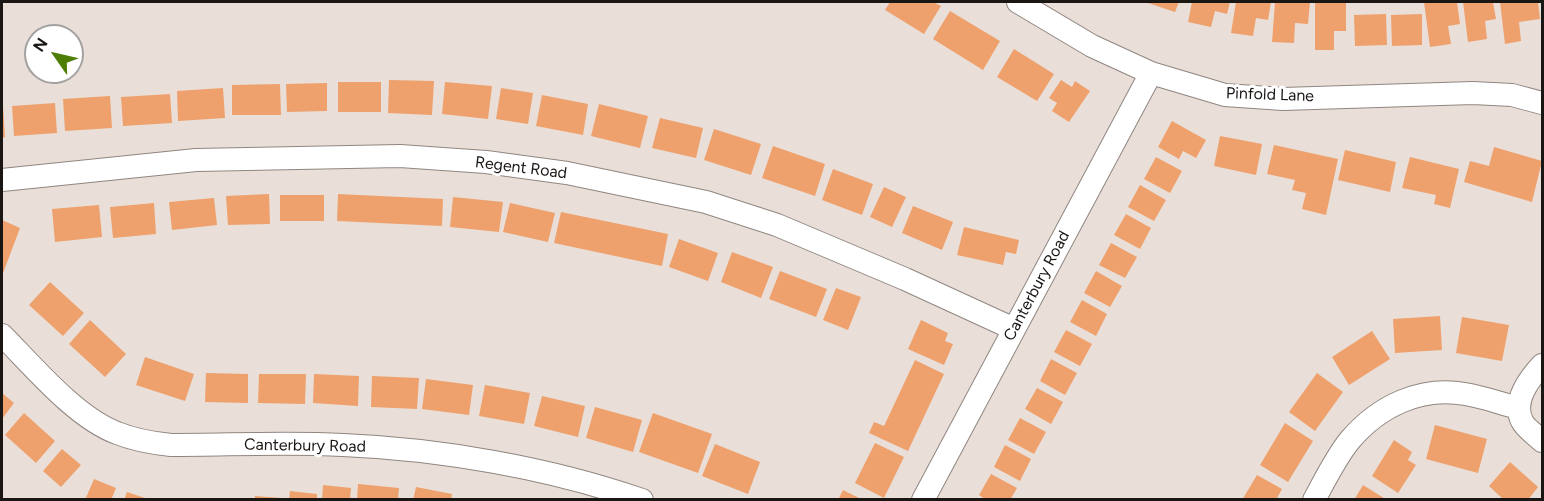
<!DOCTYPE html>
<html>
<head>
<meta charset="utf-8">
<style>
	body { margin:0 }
	#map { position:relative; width:1544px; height:501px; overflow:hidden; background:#e9dfd8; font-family:Figtree,sans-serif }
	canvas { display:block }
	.frame { position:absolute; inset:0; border:3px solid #1a1614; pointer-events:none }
	.north { position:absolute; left:24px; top:24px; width:60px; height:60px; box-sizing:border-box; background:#fff; border:2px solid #a3a2a1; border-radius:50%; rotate:304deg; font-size:16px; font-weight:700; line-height:24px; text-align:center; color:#1a1614 }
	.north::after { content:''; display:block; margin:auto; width:21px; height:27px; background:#4f7e07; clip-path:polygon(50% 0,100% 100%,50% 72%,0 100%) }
</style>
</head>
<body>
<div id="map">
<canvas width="1544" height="501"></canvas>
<div class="frame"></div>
<div class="north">N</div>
</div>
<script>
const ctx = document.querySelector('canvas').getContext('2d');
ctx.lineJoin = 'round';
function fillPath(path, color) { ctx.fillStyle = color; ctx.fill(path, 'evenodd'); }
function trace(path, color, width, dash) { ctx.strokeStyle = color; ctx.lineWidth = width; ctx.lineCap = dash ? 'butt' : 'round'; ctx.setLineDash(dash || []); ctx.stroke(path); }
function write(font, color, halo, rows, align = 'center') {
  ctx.font = font + ' Figtree,sans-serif'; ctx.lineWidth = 6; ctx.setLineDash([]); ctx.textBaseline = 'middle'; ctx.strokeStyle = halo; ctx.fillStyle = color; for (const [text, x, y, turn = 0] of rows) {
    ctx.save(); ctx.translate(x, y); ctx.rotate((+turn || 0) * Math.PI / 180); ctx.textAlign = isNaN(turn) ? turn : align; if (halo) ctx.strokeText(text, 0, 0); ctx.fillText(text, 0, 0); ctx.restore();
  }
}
const building = new Path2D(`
	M890 2H933L941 6 924 34 885 10Z
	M1145 2H1179L1175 12Z
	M1192 2H1230L1227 14 1215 11 1211 27 1188 22Z
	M1236 2H1271L1268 20 1256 18 1253 36 1231 33Z
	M1275 2H1310L1308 24 1295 23 1294 43 1272 42Z
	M1315 2H1346V31H1334V50H1315Z
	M1424 2H1457L1460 24 1448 26 1451 44 1430 47Z
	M1463 2H1493L1496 19 1485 21 1487 39 1468 42Z
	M1500 2H1538L1540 19 1519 22 1521 41 1505 44Z
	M950 11 1000 41 983 70 933 39Z
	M1386 14 1387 45 1355 46 1354 15Z
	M1422 14V45L1392 46 1391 15Z
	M1014 49 1054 74 1037 101 997 77Z
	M389 80 434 81 432 115 388 113Z
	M1061 80 1072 87 1075 81 1090 91 1069 122 1052 111 1057 103 1049 98Z
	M338 82H381V112H338Z
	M445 82 492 86 488 119 442 114Z
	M327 83V111L287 112 286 84Z
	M280 84 281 115H232V85Z
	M223 88 225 118 178 121 177 91Z
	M501 88 533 93 528 124 496 119Z
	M170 94 172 123 123 126 121 97Z
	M542 95 588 104 583 135 536 126Z
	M110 96 112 128 65 131 63 99Z
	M55 103 57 133 14 136 12 106Z
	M599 104 648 116 640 148 591 136Z
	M2 105H3L5 137 2 138Z
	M660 118 703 128 696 158 652 148Z
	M1172 121 1206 140 1196 158 1183 151 1179 159 1158 147Z
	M714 129 761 144 751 175 704 160Z
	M1220 136 1262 144 1256 175 1214 166Z
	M1274 145 1338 159 1326 215 1302 209 1306 193 1292 190 1295 180 1267 174Z
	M773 146 825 164 815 196 762 178Z
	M1494 147 1542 161 1532 202 1464 182 1470 161 1489 166Z
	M1345 150 1396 162 1390 192 1338 180Z
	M1156 157 1182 171 1170 193 1144 179Z
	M1410 157 1459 169 1450 208 1434 204 1436 195 1402 188Z
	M833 169 873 184 862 215 822 200Z
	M1140 185 1166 200 1154 221 1128 207Z
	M884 187 906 197 892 227 870 217Z
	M269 194 270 224 228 225 226 196Z
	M338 194 443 199 442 226 337 221Z
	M280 195H324V221H280Z
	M453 197 503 202 499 232 450 227Z
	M214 198 217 225 172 230 169 202Z
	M154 203 156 234 113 238 110 207Z
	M510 203 555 213 548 242 503 232Z
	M99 205 102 237 55 242 52 209Z
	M913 206 953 222 942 250 902 233Z
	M561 212 668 234 662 266 554 243Z
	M1126 214 1151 228 1140 249 1114 235Z
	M2 220 20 228 2 276Z
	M964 227 1019 240 1016 254 1006 252 1003 265 957 255Z
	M679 239 718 253 708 281 669 267Z
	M1111 243 1137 257 1125 278 1099 265Z
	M732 252 773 267 761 298 721 282Z
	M780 271 827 289 816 317 769 299Z
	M1096 271 1122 286 1110 307 1084 293Z
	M50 282 84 313 63 336 29 305Z
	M836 288 861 297 848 330 823 320Z
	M1082 300 1107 314 1096 336 1070 322Z
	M1440 316 1442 350 1395 353 1393 319Z
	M1462 317 1509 325 1502 361 1456 353Z
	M90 320 126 354 105 377 69 344Z
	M921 320 948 333 945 341 953 344 944 365 908 349Z
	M1066 330 1092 344 1080 366 1054 352Z
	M1372 331 1390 359 1349 385 1332 357Z
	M145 357 194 374 185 401 136 385Z
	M1051 359 1077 373 1065 395 1040 381Z
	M915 360 944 374 908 451 869 433 874 422 884 426Z
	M206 373 248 374V403L205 402Z
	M1317 373 1343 392 1315 431 1289 412Z
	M259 374H306L305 404 258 403Z
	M314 374 359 376 358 406 313 403Z
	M372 376 419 378 417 409 371 407Z
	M426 379 473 385 469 415 422 409Z
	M485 385 530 393 524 424 479 416Z
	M1037 388 1063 402 1051 424 1025 409Z
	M2 393 14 403 2 419Z
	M542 396 585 406 578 437 534 426Z
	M595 407 642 420 633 452 586 438Z
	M24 413 55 441 36 463 5 435Z
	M653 413 712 434 698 473 639 452Z
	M1020 418 1046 432 1034 454 1008 440Z
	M1285 423 1313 441 1288 482 1260 465Z
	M1435 425 1487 439 1478 473 1426 459Z
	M1394 440 1412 452 1408 460 1416 465 1398 493 1372 476Z
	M875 443 904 457 884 498 855 483Z
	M715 444 760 462 748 494 702 476Z
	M1005 445 1031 459 1020 481 994 467Z
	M62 449 81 465 61 487 43 471Z
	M1510 462 1538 487 1528 500H1504L1489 486Z
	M991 474 1017 488 1010 500H986L979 495Z
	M1257 475 1282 489 1276 500H1242Z
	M94 479 116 488 111 500H85Z
	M358 484 399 488 398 500H357Z
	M323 485 351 488 350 500H322Z
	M1363 485 1387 500H1354Z
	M416 487 452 494 451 500H413Z
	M843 490 863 500H838Z
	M290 491 317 494V500H289Z
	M127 492 148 499V500H124Z
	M255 496 282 498V500H255Z`);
const minor = new Path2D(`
	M1018 2 1092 46 1151 73 1225 95 1283 99 1473 93 1512 95 1542 103
	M2 180 196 160 400 156 486 162 567 173 706 202 777 225 905 279 1014 329
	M2 335C33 366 76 418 117 433 134 440 152 443 171 445 228 445 286 442 343 445 440 449 550 468 642 500
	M1542 365C1530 378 1512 401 1522 421 1525 428 1536 435 1542 441
	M923 500 1151 73
	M1314 500C1325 480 1336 457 1350 440 1379 406 1421 386 1465 394 1484 397 1502 404 1519 408`);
const streetNames = [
	["Pinfold Lane",1270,95,2],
	["Regent Road",521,168,7],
	["Canterbury Road",1037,286,-62],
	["Canterbury Road",305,446,1]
];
fillPath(building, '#eea16d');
trace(minor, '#908680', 24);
trace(minor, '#fff', 22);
write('16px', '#1a1614', '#fff', streetNames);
</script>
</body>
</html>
